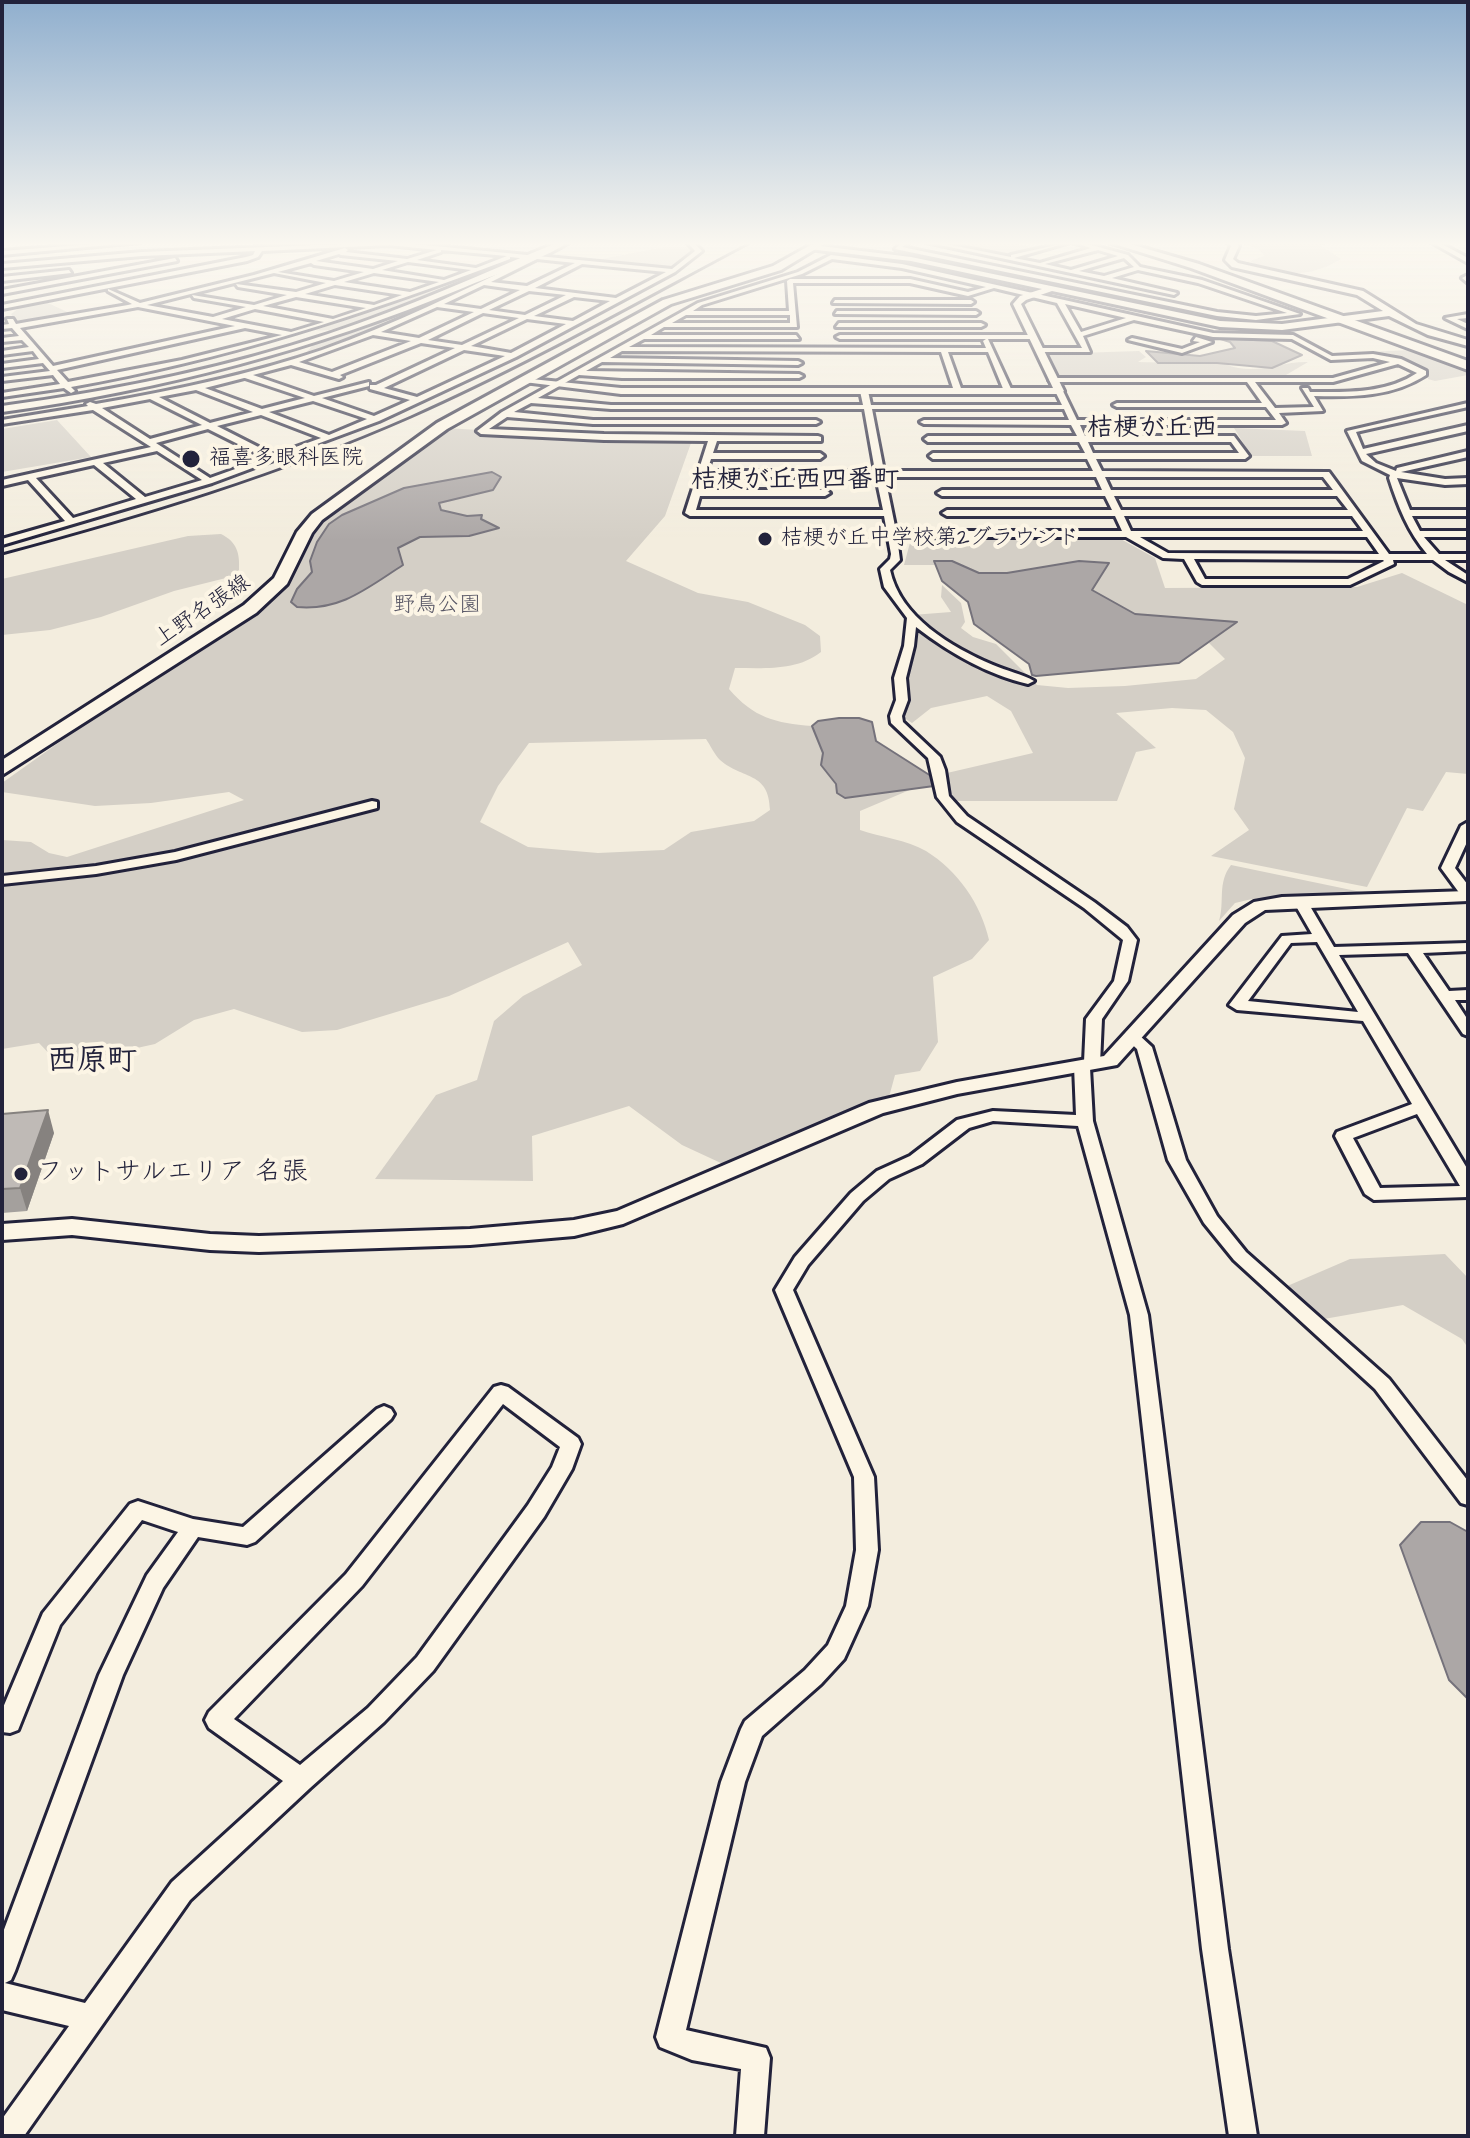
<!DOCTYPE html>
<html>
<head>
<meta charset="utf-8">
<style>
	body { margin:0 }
	#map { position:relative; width:1470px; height:2138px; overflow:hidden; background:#f3edde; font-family:"Architects Daughter",sans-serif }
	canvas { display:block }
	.frame { position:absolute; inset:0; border:4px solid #22223b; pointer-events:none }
</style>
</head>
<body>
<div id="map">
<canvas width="1470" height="2138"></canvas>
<div class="frame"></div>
</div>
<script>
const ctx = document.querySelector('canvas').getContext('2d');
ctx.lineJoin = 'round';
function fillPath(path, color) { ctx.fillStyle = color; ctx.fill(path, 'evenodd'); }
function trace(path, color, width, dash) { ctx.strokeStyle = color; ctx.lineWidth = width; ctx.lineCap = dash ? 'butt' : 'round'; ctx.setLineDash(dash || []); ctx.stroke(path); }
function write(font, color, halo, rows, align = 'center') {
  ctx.font = font + ' "Architects Daughter","Klee One",sans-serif'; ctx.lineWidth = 8; ctx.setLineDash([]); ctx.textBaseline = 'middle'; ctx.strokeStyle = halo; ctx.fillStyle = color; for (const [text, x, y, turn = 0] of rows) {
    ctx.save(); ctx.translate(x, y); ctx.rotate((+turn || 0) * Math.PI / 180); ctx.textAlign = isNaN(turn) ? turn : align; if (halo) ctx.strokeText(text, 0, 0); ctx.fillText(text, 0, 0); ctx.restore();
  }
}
const green = new Path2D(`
	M970 242H1005L1038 248 1005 256 958 245Z
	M1237 242H1336L1339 243 1320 245 1341 259C1315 276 1276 280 1250 261L1264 256 1260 250Z
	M664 247H692L694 251 672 269 586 262Z
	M513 259C478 274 346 337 316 330Z
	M524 262 347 341 305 354 313 345 375 324Z
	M46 302 78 317 24 324 17 323 11 314 19 308Z
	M1410 350 1468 370V375L1435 381 1428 379V372L1403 360 1366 352Z
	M1139 351 1146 357 1138 362 1225 364C1257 377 1279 361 1308 362L1281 378 1056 377 1047 354Z
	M57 420 91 457 2 472V429Z
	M446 428 691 443 665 516 626 561 698 593 748 602 805 625 820 636 821 652C797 671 765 668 735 668L729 689C754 718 775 723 812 726L823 753 821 765 845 798 912 789 860 811V830C880 837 907 840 926 851 958 871 981 904 989 940L972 959 933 977 938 1042 920 1071 895 1075 889 1097 723 1164 682 1145 629 1106 532 1136 533 1181 375 1179 436 1095 477 1080 494 1021 523 996 582 965 568 942 449 996 337 1030 302 1032 234 1009 194 1020 155 1044 60 1065 39 1043 2 1049V840L31 842 49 853 67 857 244 800 229 792 151 803 95 806 2 792V783L287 580 316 524ZM706 739C710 745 715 755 720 760 743 780 769 771 770 810L754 821 691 832 664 850 598 853 528 847 480 822 498 786 529 743Z
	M1234 428 1305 431 1312 456H1251Z
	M221 534C237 542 240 553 239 570L230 577 174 591 101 617 50 630 2 635V579L188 536Z
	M1119 538 1155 558 1165 588 1357 587 1402 573 1468 605V774L1446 772 1423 811 1407 808 1367 887 1211 856 1249 830 1234 809 1245 758 1233 732 1206 710 1172 708 1116 713 1156 748 1136 752 1117 801H949L947 773 1033 753 1011 711 987 696 931 708 912 723 901 716 908 702 904 680 917 624 912 615 951 612 941 597 942 585 961 603 965 622 961 628 973 637 996 644 1037 685 1068 688 1125 686 1196 679 1225 659 1209 643 1236 622 1135 614 1091 590 1108 563 1079 561 1007 573H979L952 561 934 562 935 565H904L911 539Z
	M1231 865 1361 892 1252 899 1235 903 1219 921C1225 902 1217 883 1231 865Z
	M1445 1254 1468 1278V1348L1462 1339 1403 1305 1324 1319 1285 1287 1350 1259Z`);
const water = new Path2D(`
	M1217 338 1272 341 1302 355 1272 368 1217 363H1158L1146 351 1200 356 1235 348 1230 342Z
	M492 472 501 477 493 490 439 503 441 510 467 516 482 515 481 519 499 528 469 536 420 537 398 548 403 565C367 588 341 611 297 607L291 602 297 589 312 572 310 561 317 542 329 524 342 515 404 488Z
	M934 561H952L979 573H1007L1079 561 1109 563 1092 590 1135 614 1237 622 1179 663 1036 676 1032 675 1029 664 974 624 968 602 942 581Z
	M839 718H859L872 722 876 741 931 776 934 786 845 798 837 793 836 784 821 765 823 753 812 726 818 721Z
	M1421 1522H1450L1468 1532V1699L1449 1680 1400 1545Z`);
const minor = new Path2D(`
	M119 242H140L2 255V251Z
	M393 242 672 269 695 251 687 242H693L702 251 675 272 516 357 379 421 212 483 2 545V539L65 521 28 480 2 486V480L151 447 93 410 2 424V420L88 406 86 404 90 402 96 404C172 391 248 375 322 350 393 325 461 291 529 259L510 257V259C364 314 226 360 71 387L75 391 71 393 64 388 2 397V393L60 384 53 375 2 381V377L50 371 43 363 2 368V364L39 359 33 351 2 355V351L29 347 22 340 2 342V338L19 336 12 328 2 329V325L9 324 7 319H13L16 324 27 322 128 305 132 304 108 291V289L140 303 254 275 345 248 348 250 346 252 407 259 437 250 389 245 262 251 258 257 247 261 2 309V305L246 257 253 255 255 251 142 256 2 268V264L142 252ZM441 250 507 256 476 268 417 260 441 252ZM339 254 341 255 398 261 373 269 316 261ZM537 259 575 263 527 286 491 282ZM408 262 471 270 444 280 382 270ZM311 263 314 265 364 272 334 281 278 272ZM582 264 666 272 616 298 535 288ZM274 273 326 283 296 292 236 284 238 287 287 295 254 305 192 295 194 298 246 307 213 317 147 305ZM374 273 439 282 410 292 344 282ZM335 285 402 295 374 305 305 294ZM484 285 520 290 481 309 444 304ZM529 291 566 295 525 315 489 310ZM296 297 366 308 333 319 263 306ZM574 297 610 301 573 321 534 316ZM138 307 235 326 53 366 20 328ZM437 307 474 312 419 338 381 332ZM255 309 324 322 291 332 222 319ZM483 313 519 318 462 345 428 340ZM527 319 566 324 511 353 471 346ZM245 328 282 335 182 360 68 382 57 370ZM373 335 411 341 332 372 299 362ZM421 343 455 348 376 385H370V389L410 400 374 416 322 398 369 386V382L314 396 253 375 291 365 339 379 343 377 340 375ZM464 350 505 356 417 397 384 388ZM244 378H245L305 398 262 409 205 388ZM196 390 253 412 210 423 159 397ZM150 399 202 425 150 439 102 408ZM313 401 367 419 329 435 269 412ZM261 415 321 438 274 455 217 426ZM208 429 266 458 210 478 156 443ZM157 451 202 480 145 497 103 463ZM94 465 136 499 73 518 36 478Z
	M902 242H909L902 247 1217 312 1256 316 1287 313 1198 283 1138 270 1112 278 1177 293 1174 295 926 242H936L1011 257V255L1070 242 1014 258 1040 263 1091 248 1072 242H1080L1128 255 1140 267 1202 280 1300 314 1256 320 1217 316 895 249ZM1098 250 1118 256 1071 270 1045 264ZM1124 258 1134 267 1104 276 1079 271Z
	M1431 242H1438L1468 258V263Z
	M831 255 902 264 1213 333 1293 335 1332 356 1373 354 1401 359 1426 371V375C1392 397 1354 397 1314 396L1323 411 1279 413 1286 423 1282 425H1080L1085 436H1234L1249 456 1245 459H1096L1102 471 1329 472 1389 554H1427C1408 532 1398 506 1389 478L1390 475 1362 461 1347 431 1468 403V407L1356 432 1363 449 1468 425V431L1366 454 1376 463 1396 471 1397 468 1468 451V457L1401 472 1445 479 1468 478V484L1445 485 1397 478 1410 510H1468V516H1412L1420 531H1468V537H1424L1439 554H1468V560H1445L1468 575V582L1449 572 1433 560H1393L1394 564 1350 585H1202L1197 582 1184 559 1163 558 1126 537H897L900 560 890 570C900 617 951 647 993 665 1006 671 1023 674 1034 681L1028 684C986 674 950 653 916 627L914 646 906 678 908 700 902 716 903 722 940 757 945 770 949 796 967 816 1094 902 1127 927 1137 940 1128 981 1102 1019 1100 1064 1098 1067 1090 1068 1093 1121 1148 1315 1228 1949 1257 2136H1229L1202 1949 1130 1315 1078 1126 993 1121 969 1128 922 1164 889 1179 863 1201 808 1265 793 1290 874 1477 878 1550 868 1606 844 1659 821 1684 762 1736 745 1782 686 2030 766 2048 770 2058 764 2136H736L741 2069 692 2060 660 2047 656 2037 721 1782 741 1729 745 1721 805 1670 828 1645 846 1606 856 1550 854 1477 775 1290 795 1257 851 1193 877 1171 910 1156 957 1120 993 1111 1076 1115 1074 1066 1076 1063 1084 1062 1086 1019 1114 981 1123 940 1084 908 957 822 937 797 928 758 891 723 890 716 896 700 894 678 904 646 907 618 884 587 880 569 890 559 891 554 884 516H690L685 513 708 441 604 440 481 434 477 431 502 412 698 303 798 272ZM832 259 902 268 986 287 968 292 910 279H790L787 281 789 311H693L702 305 802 274ZM793 283H910L968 296 994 288 1057 303 1082 348H1036L1039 352H1090L1083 336 1134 320 1213 337 1292 339 1331 360 1373 358 1390 362 1333 378H1053L1049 380 1053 382H1247L1262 403H1117L1113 405 1117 407H1266L1276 420H1077L1063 391 1059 389 1055 391 1062 405H871L868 391 864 389 860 391 863 405H611L538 398 579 375 622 378H799L803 376 799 374 586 371 602 362 798 365 802 363 798 361 610 358 622 351 941 352 954 391 958 393 962 391 948 352H988L1004 391 1008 393 1012 391 988 339H1032L1036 337 1032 335H840L836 337 840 339H986L983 341 986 348 629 347 644 339H799L796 335H651L664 327H797ZM1065 304 1126 318 1081 332ZM686 315H790V323H672ZM1398 364 1417 373C1385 394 1347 392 1310 392L1308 388H1302L1314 407 1275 408 1255 382H1333ZM531 403 611 409H864L875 471H707L711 459H820L824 456 820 453H713L717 441H821V437L818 436 604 434 489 429 507 417 593 424H816L820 422 816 420H593L514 412ZM872 409H1064L1069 420H924L920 422 924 424 1071 425 1077 436H928L924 439 928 442H1079L1085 453H933L929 456 933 459H1087L1093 471H884ZM1088 442H1231L1239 453H1093ZM706 477H876L883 510H696L700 496H825L830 493 825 490H702ZM885 477H1096L1102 490H942L937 493 942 496H1105L1112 510H947L942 513 947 516H1115L1122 531H896ZM1105 477H1323L1333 490H1111ZM1114 496H1337L1348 510H1121ZM1124 516H1352L1363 531H1131ZM1140 537H1367L1379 554 1168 553ZM1194 559 1383 560 1384 561 1348 579H1205Z
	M175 258 177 261 2 294V290Z
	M69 270 71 273 2 281V277Z
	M1468 275V283L1462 278Z
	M835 300H971L974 302 971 304 833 303Z
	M837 311H976L979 313 976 315 835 314Z
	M1468 314V318L1457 319 1468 324V329L1445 318Z
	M839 323H981L985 325 981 327H836Z
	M1196 337 1212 342 1182 353 1128 340 1132 338 1182 349 1200 342 1193 341Z
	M372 801 377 802V808L176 860 96 874 2 884V876L96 866 175 852Z
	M1468 822V840L1455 868 1468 885V899L1463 898 1441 868 1461 826Z
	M1300 897 1307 901 1334 947 1468 943V951L1423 953 1449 991 1468 990V1000H1455L1468 1020V1036L1463 1034 1408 953 1339 955 1468 1170V1197L1374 1200 1365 1194 1335 1136 1337 1132 1412 1104 1363 1021 1237 1010 1229 1005 1282 936 1312 934 1293 901ZM1317 942 1358 1012 1248 1001 1291 943ZM1417 1114 1460 1186 1380 1188 1353 1138Z
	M1133 1033 1139 1035 1152 1047 1186 1160 1217 1216 1246 1252 1389 1379 1468 1481V1505L1461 1503 1375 1389 1234 1260 1204 1223 1168 1160 1137 1049 1125 1038Z
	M501 1385 508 1387 578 1438 581 1444 572 1469 544 1517 433 1671 384 1722 310 1788 190 1900 24 2136H2V2119L69 2026 2 2010V1935L99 1675 147 1575 178 1532 142 1520 60 1625 18 1730 10 1733 2 1732V1710L43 1613 130 1504 138 1501 193 1519 243 1527 377 1409 384 1406 391 1409 394 1414 391 1419 255 1542 247 1545 198 1537 163 1588 123 1675 15 1971 11 1980 5 1983 85 2003 172 1882 283 1781 209 1728 205 1720 209 1712 346 1574 494 1387ZM503 1404 560 1447 552 1467 528 1505 417 1657 368 1708 300 1765 234 1719 362 1586Z`);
const tertiary = new Path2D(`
	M559 242H569C538 262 497 273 463 288 314 350 162 390 2 412V406C113 391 222 369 328 334 407 308 483 273 559 242Z
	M1227 242H1235L1239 246 1233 259 1238 263 1363 291 1416 324 1468 340V346L1428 335 1389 316 1282 330 1220 327 1052 291 1026 300 1021 304 1064 391 1059 394H621L516 381 521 378 621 388H1053L1013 304 1020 296 1042 289 911 261 809 249 812 245 911 257 1220 321 1282 324 1383 311 1357 295 1232 267 1225 260 1231 246Z
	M1468 891V901L1265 910 1245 923 1117 1065 957 1094 883 1113 623 1224 574 1236 470 1245 259 1252 210 1250 72 1235 2 1240V1224L72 1219 210 1234 259 1236 470 1229 574 1220 617 1211 869 1103 957 1082 1104 1056 1233 915 1254 902 1282 897Z`);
const primary = new Path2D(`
	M816 242H827L781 270 671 304 447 429 322 520 312 533 287 584 256 613 2 775V760L244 605 274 578 297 532 312 514 437 423 663 300 773 266Z`);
const trunk = new Path2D(`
	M1108 242H1123L1199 264 1468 361V370L1191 268Z`);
const rail = new Path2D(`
	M2 554C141 517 279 475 411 417 528 365 639 302 752 242`);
const wall = new Path2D(`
	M2 1114 54 1133 27 1211 2 1213Z`);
const shadedWall = new Path2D(`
	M48 1110 54 1133 27 1211 20 1188Z`);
const building = new Path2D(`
	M48 1110 20 1188 2 1189V1114Z`);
const markers = [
	[191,459,10,"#22223b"],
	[765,539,8,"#22223b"],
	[21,1174,8,"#22223b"]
];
const farPoinames = [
	["福喜多眼科医院",209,459],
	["桔梗が丘中学校第2グラウンド",781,539]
];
const farParknames = [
	["野鳥公園",437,606]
];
const farStreetnames = [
	["上野名張線",203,612,-34]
];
const farQuarternames = [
	["桔梗が丘西",1152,430],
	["桔梗が丘西四番町",795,482]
];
const poiNames = [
	["フットサルエリア 名張",37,1174]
];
const quarterNames = [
	["西原町",92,1063]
];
fillPath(green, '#d4cfc6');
fillPath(water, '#aca7a6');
trace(water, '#75727b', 2);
trace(minor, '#22223b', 6);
trace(tertiary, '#22223b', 6);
trace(primary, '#22223b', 6);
trace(trunk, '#22223b', 6);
fillPath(minor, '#fcf5e5');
fillPath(tertiary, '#fcf5e5');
fillPath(primary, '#fcf5e5');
fillPath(trunk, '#fcf5e5');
trace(rail, '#22223b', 3);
fillPath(wall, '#a4a09d');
fillPath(shadedWall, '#86827f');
fillPath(building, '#bfbab6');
trace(building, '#86827f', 2);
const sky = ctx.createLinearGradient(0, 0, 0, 541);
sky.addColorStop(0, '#90afce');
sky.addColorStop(0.45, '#faf7f0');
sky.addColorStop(1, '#faf7f000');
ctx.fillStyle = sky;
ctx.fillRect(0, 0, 1470, 541);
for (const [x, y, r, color] of markers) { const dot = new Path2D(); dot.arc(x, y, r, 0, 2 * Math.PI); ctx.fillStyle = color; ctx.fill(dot); trace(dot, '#fcf5e5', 3); }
write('22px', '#22223b', '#fcf5e5', farPoinames, 'left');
write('22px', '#575665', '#fcf5e5', farParknames);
write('22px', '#22223b', '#fcf5e5', farStreetnames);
write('bold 26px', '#22223b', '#fcf5e5', farQuarternames);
write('26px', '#22223b', '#fcf5e5', poiNames, 'left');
write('bold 30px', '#22223b', '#fcf5e5', quarterNames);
</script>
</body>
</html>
